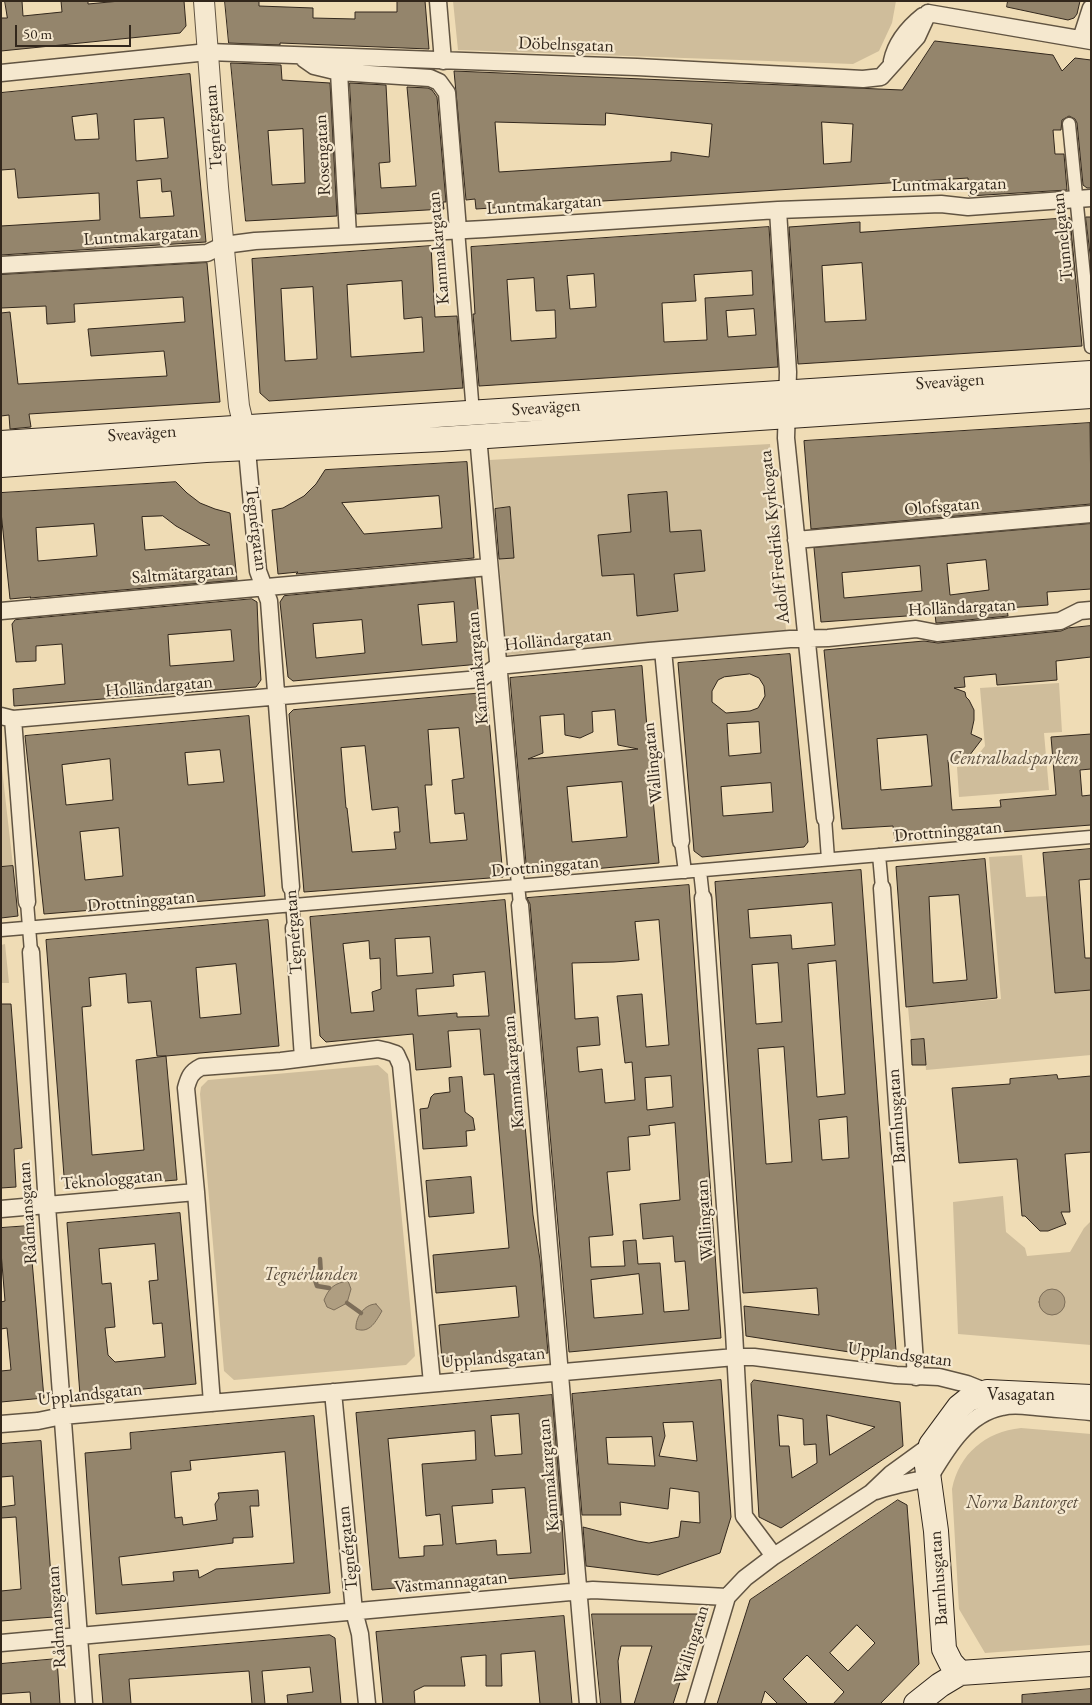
<!DOCTYPE html>
<html>
<head>
<meta charset="utf-8">
<style>
	body { margin:0 }
	#map { position:relative; width:1092px; height:1705px; overflow:hidden; background:#efdcb5; font-family:"EB Garamond",serif }
	canvas { display:block }
	.frame { position:absolute; inset:0; border:2px solid #32271c; pointer-events:none }
	.scale { position:absolute; left:15px; top:25px; width:116px; height:22px; box-sizing:border-box; border:2px solid #32271c; border-top:0; padding-left:6px; font-size:15px; line-height:18px; white-space:nowrap; color:#32271c; -webkit-text-stroke:4px #f5e8cf; paint-order:stroke }
</style>
</head>
<body>
<div id="map">
<canvas width="1092" height="1705"></canvas>
<div class="frame"></div>
<div class="scale">50 m</div>
</div>
<script>
const ctx = document.querySelector('canvas').getContext('2d');
ctx.lineJoin = 'round';
function fillPath(path, color) { ctx.fillStyle = color; ctx.fill(path, 'evenodd'); }
function trace(path, color, width, dash) { ctx.strokeStyle = color; ctx.lineWidth = width; ctx.lineCap = dash ? 'butt' : 'round'; ctx.setLineDash(dash || []); ctx.stroke(path); }
function write(font, color, halo, rows, align = 'center') {
  ctx.font = font + ' "EB Garamond",serif'; ctx.lineWidth = 4.5; ctx.setLineDash([]); ctx.textBaseline = 'middle'; ctx.strokeStyle = halo; ctx.fillStyle = color; for (const [text, x, y, turn = 0] of rows) {
    ctx.save(); ctx.translate(x, y); ctx.rotate((+turn || 0) * Math.PI / 180); ctx.textAlign = isNaN(turn) ? turn : align; if (halo) ctx.strokeText(text, 0, 0); ctx.fillText(text, 0, 0); ctx.restore();
  }
}
const green = new Path2D(`
	M453 1H896L892 23 879 51 853 64 458 50Z
	M770 444 786 630 506 655 499 559 514 557 510 508 495 509 489 460Z
	M1059 683 1062 732 1044 733 1049 790 959 797 957 767 969 766 985 746 980 688Z
	M1 760 13 866 1 867Z
	M1022 855 1026 897 1047 896 1055 993 1091 990V1055L926 1070 924 1040H911L908 1007 1001 999 989 857Z
	M5 944 9 983H1V945Z
	M378 1065 388 1074 415 1356 406 1365 234 1380 224 1371 200 1094 201 1087 208 1080Z
	M1003 1196 1006 1232 1025 1248 1027 1256 1070 1252 1084 1228 1091 1221V1345L958 1334 953 1202Z
	M1021 1428 1091 1434V1645L985 1653 959 1609 952 1489C959 1454 985 1432 1021 1428Z`);
const water = new Path2D(`
	M348 1281 351 1289 347 1303 334 1310 327 1307 324 1300C329 1288 334 1283 348 1281Z
	M1039 1302a13 13 0 1 1 26 0a13 13 0 1 1-26 0Z
	M376 1304 382 1311C376 1321 370 1334 356 1329 355 1318 364 1304 376 1304Z`);
const stream = new Path2D(`
	M320 1259 321 1275 315 1280 317 1286 329 1288
	M347 1303 361 1313`);
const building = new Path2D(`
	M5 1H22L23 16 62 12 61 1H88V4L120 1H184L186 26 180 33 1 51V18H7Z
	M225 1H259V6L313 8V18L355 19V12H397V1H425L429 49 280 43V45L229 43Z
	M1008 1H1080L1077 14 1074 18 1068 20 1007 7Z
	M935 41 1053 55 1062 71 1075 58 1091 60V188H1087L1083 185 1077 123 1075 119 1069 116 1062 120 1061 130H1053L1055 154H1064L1067 190 969 196 968 178 476 209 475 199 466 200 454 71 902 90ZM606 113 712 124 709 157 671 152V161L499 172 495 122 605 125ZM822 122 853 124 851 162 824 164Z
	M231 63 281 65 282 80 330 83 337 216 246 221ZM303 129 305 183 272 185 268 131Z
	M190 74 206 242 1 255V226L100 220 99 193 18 198 15 169 1 170V93ZM97 114 99 139 75 140 72 117ZM164 118 168 158 136 161 134 120ZM161 179 162 192 171 191 174 216 140 218 137 181Z
	M350 83 386 85 390 162 379 163 381 188 416 186 407 87 428 88 432 90 437 97 446 202H443L444 209 357 214Z
	M1086 217H1091V262Z
	M1070 218 1082 346 798 364 789 227 860 222V232ZM862 263 866 320 825 322 822 266Z
	M769 227 778 367 479 386 473 314H475L471 247ZM752 271 753 295 705 298 707 340 664 342 662 303 696 301 694 275ZM594 274 596 307 570 309 567 276ZM534 278 536 311 555 310 556 338 511 341 507 280ZM754 309 756 335 728 337 726 311Z
	M431 246 435 317 457 316 463 388 269 401 260 393 252 259ZM402 281 404 319 422 317 424 352 351 357 347 285ZM313 287 317 359 285 361 281 289Z
	M207 263 220 402 29 414 31 427 10 429 9 415 1 416V313L10 312 18 384 167 376 164 351 91 356 88 329 185 322 183 297 74 304 75 322 47 324 46 306 1 308V275Z
	M1090 423 1091 504 811 529 804 441Z
	M467 462 474 558 296 574 298 572 278 574 272 510 283 508 304 496 316 484 325 470ZM439 496 442 528 364 534 342 503Z
	M176 482 187 493 200 503 215 509 230 513 237 580 30 598 31 597 10 599 1 512V493ZM163 516 176 526 210 545 145 550 142 517ZM94 524 97 556 38 561 36 528Z
	M667 492 670 532 701 530 705 571 674 574 678 611 637 616 634 574 602 576 598 535 631 532 628 495Z
	M510 507 514 558 499 559 495 509Z
	M1091 524V589L1047 592 1048 605 1007 608 1008 616 937 623H936L935 614 821 622 814 548ZM986 560 989 590 950 595 947 564ZM920 566 922 591 844 598 842 573Z
	M475 578 483 659 480 664 293 681 288 677 280 602 284 596ZM454 602 457 642 422 645 418 605ZM362 620 365 653 316 658 313 624Z
	M252 599 257 602 259 651 261 680 256 687 14 706 13 689 65 684 62 644 36 646V661L16 662 12 624 15 620ZM231 630 234 661 170 666 168 635Z
	M1091 626V657L1056 661 1057 680 997 685 996 674 964 677 965 687 954 688 965 692 966 697 969 700 974 710V720L971 734 982 739 966 760 961 762 948 760 952 810 1001 807 1000 800 1056 795 1051 737 1091 734V769L1080 770 1082 796 1091 795V825L895 840 893 826 842 829 824 650 924 641 938 643 1061 631 1068 628ZM927 735 932 786 881 790 877 739Z
	M790 654 808 842 804 847 702 857 694 851 678 663ZM750 674 759 678 764 686 765 696 758 708 750 711 726 713 712 702V691L718 680 724 677ZM759 722 761 753 729 756 727 724ZM771 783 773 812 723 816 721 787Z
	M642 666 648 740 652 739 654 763 656 788H652L659 863 527 875 510 678ZM615 710 618 745 638 749 528 759 543 753 540 716 564 714 565 735 580 738 593 732 592 712ZM622 782 627 837 572 842 567 787Z
	M482 693 487 696 503 877 304 892 289 714 293 710ZM459 728 464 778 452 780 455 814 464 813 467 840 430 843 425 785H432L428 730ZM365 746 372 810 398 807 400 832H394L396 849 352 852 347 808H346L341 748Z
	M249 716 265 896 44 914 25 736ZM220 750 224 782 188 785 185 753ZM110 759 113 800 66 805 62 765ZM119 828 123 876 85 880 80 832Z
	M1091 849V879L1079 880 1085 958H1091V990L1055 993 1043 853Z
	M985 859 997 998 906 1007 896 867ZM959 895 967 980 933 983 929 897Z
	M13 866 18 916 1 918V867Z
	M861 870 896 1350 888 1358 746 1336 744 1306 819 1315 817 1288 743 1293 715 882ZM832 903 835 945 792 949 791 935 750 938 748 910ZM836 961 845 1094 817 1097 808 964ZM778 963 782 1022 756 1024 752 965ZM784 1047 792 1162 766 1164 758 1049ZM847 1117 849 1158 822 1160 819 1120Z
	M689 885 721 1338 569 1352 530 904 527 898ZM659 920 669 1045 646 1047 642 994 617 996 625 1063 632 1062 635 1100 605 1103 602 1069 579 1072 577 1047 600 1045 598 1017 575 1019 572 963 614 962 639 960 635 922ZM671 1076 673 1107 647 1110 645 1078ZM675 1123 680 1200 640 1204 643 1239 673 1236 675 1262 685 1261 689 1310 664 1312 660 1263 638 1264 636 1240 623 1241 625 1266 591 1267 589 1237 613 1235 607 1172 630 1170 628 1137 650 1135 649 1126ZM639 1274 643 1314 594 1318 591 1280Z
	M505 900 533 1215 540 1260 548 1353 447 1362 442 1359 439 1325 519 1317 516 1286 436 1293 433 1255 509 1248 494 1074 484 1075 480 1029 448 1031 451 1067 416 1070 413 1034 326 1042 320 1036 310 917ZM430 937 433 973 397 976 395 939ZM369 941 370 959 380 958 381 989 372 992 374 1011 351 1013 343 944ZM485 972 489 1016 457 1017V1013L418 1016 416 989 454 986 453 975Z
	M268 920 279 1046 166 1056 177 1180 65 1189 46 940ZM236 964 241 1014 200 1018 196 968ZM126 974 128 1003 151 1001 157 1056H166L136 1060 144 1150 92 1155 82 1007 91 1006 89 978Z
	M1 1004H11L22 1148 14 1149 16 1187 1 1188Z
	M924 1039 926 1065H912L911 1040Z
	M1057 1075 1058 1079 1091 1076V1152L1065 1154 1070 1212H1061L1066 1224 1048 1231H1040L1025 1216H1022L1017 1159 959 1163 952 1088 1010 1084V1079Z
	M462 1077 465 1112 473 1118 475 1130 466 1131 467 1146 423 1149 420 1109 428 1108 431 1097 434 1094 450 1092 449 1078Z
	M471 1177 474 1213 429 1217 426 1181Z
	M180 1213 196 1384 80 1395 67 1223ZM155 1244 158 1280 149 1281 153 1324 162 1323 165 1357 115 1362 108 1355 105 1328 115 1327 111 1283 102 1284 99 1249Z
	M29 1226 44 1398 1 1402V1371L11 1370 7 1328 1 1329V1302L5 1301 1 1252V1228Z
	M721 1380 731 1517 720 1553 658 1575 586 1566 583 1527 637 1541 649 1543 679 1537 681 1521 700 1523 699 1492 670 1488 668 1509 620 1502 621 1515H582L572 1394ZM693 1422 697 1461 659 1456 665 1436 663 1423ZM652 1437 655 1466 608 1464 606 1438Z
	M754 1380 900 1402 903 1446 781 1528 759 1517 751 1384ZM778 1415 803 1419 804 1445 816 1444 817 1463 792 1478 789 1446H780ZM827 1415 875 1427 830 1455Z
	M552 1395 562 1515H548V1517L562 1521 565 1574 372 1590 356 1413ZM519 1414 522 1454 495 1456 491 1416ZM475 1431 476 1460 422 1464 426 1516 440 1514 443 1545 424 1546V1556L399 1558 388 1439ZM525 1488 531 1553 497 1555 496 1540 456 1544 452 1506 493 1503 492 1490Z
	M314 1416 330 1593 96 1614 85 1453 131 1449 130 1433ZM285 1452 294 1563 216 1569 199 1578 198 1570 173 1572 174 1581 122 1585 119 1557 233 1543V1538L253 1537 250 1506H259L258 1490 218 1493 219 1498 215 1504 217 1520 183 1525 182 1517 175 1518 171 1472 191 1470 190 1461Z
	M41 1441 54 1617 1 1621V1591L21 1589 16 1517 1 1518V1507L15 1505 13 1476 1 1477V1444Z
	M898 1500 907 1505 919 1664 880 1704H833L844 1692 807 1655 783 1679 808 1704H778L765 1691 761 1704H717L750 1600ZM857 1625 875 1643 848 1671 830 1653Z
	M592 1614H702L673 1704H634L652 1646H621L618 1661 621 1704H601Z
	M564 1616 572 1704H540L535 1651 501 1654 502 1686H486V1655L461 1657 465 1686H424L414 1691 415 1704H383L376 1632Z
	M330 1635 335 1638 341 1704H288L287 1695 313 1692 310 1667 262 1671 265 1704H252L249 1671 129 1679 131 1704H103L99 1655Z
	M57 1659 60 1704H31L30 1692 1 1694V1664Z
	M1091 1689V1704H1022V1695Z`);
const pedestrian = new Path2D(`
	M1069 124 1091 347
	M458 230 473 413
	M825 818 828 859
	M681 841 685 872
	M879 855 882 888
	M516 864 520 905
	M700 871 703 898
	M291 887 294 928
	M27 902 31 952
	M1 930 1091 837`);
const minor = new Path2D(`
	M438 1 443 61
	M928 13 1091 41
	M1081 39 1091 8
	M304 59 314 66 339 72 430 78 439 82 447 93 458 230
	M892 61C896 42 908 28 923 16
	M339 72 348 236
	M1 73 208 52 637 67 863 79 881 77 917 37 928 13
	M778 210 788 372 786 438 825 818
	M1 265 207 253 224 245 255 241 485 229 778 210 941 204 968 207 1091 198
	M478 436 516 864
	M246 439 258 571 269 601 291 887
	M796 540 1091 514
	M1 611 489 567
	M663 650 681 841
	M1 716 13 719 480 679 498 666 649 651 790 639 828 638 916 629 937 633 1060 621 1080 611 1091 610
	M13 719 27 902
	M882 888 916 1377
	M703 898 734 1332 744 1516 774 1556
	M520 905 588 1704
	M294 928 303 1058
	M31 952 47 1206 84 1704
	M1 1209 196 1192
	M333 1392 354 1611 360 1634 367 1704
	M212 1403 196 1192 186 1088C189 1077 191 1072 201 1067L281 1061 378 1049 387 1051 396 1054 401 1065 432 1383
	M1 1424 38 1421 62 1416 735 1357H754L896 1375 939 1377 967 1384 987 1392
	M876 1491C893 1485 910 1482 929 1478 946 1450 966 1414 1002 1407 1013 1404 1025 1406 1036 1407 1055 1409 1073 1410 1091 1412
	M1 1643 593 1590 727 1597
	M695 1704 727 1597 745 1578 774 1556 871 1493 891 1474 931 1445`);
const tertiary = new Path2D(`
	M204 1 218 187 239 406 244 427`);
const secondary = new Path2D(`
	M1 443 1091 373
	M1 465 206 450 442 439 1091 396
	M960 1673 951 1663 944 1649 936 1531 927 1466 931 1445 959 1407 969 1399 987 1392 1091 1397
	M916 1704 940 1685 960 1673 1091 1664`);
const streetNames = [
	["Döbelnsgatan",566,45,2],
	["Tegnérgatan",214,127,-94],
	["Rosengatan",323,155,-93],
	["Luntmakargatan",949,185,-1],
	["Luntmakargatan",544,205,-4],
	["Luntmakargatan",141,236,-4],
	["Tunnelgatan",1063,237,-96],
	["Kammakargatan",439,248,-95],
	["Sveavägen",950,382,-4],
	["Sveavägen",546,408,-4],
	["Sveavägen",142,434,-4],
	["Olofsgatan",942,507,-5],
	["Tegnérgatan",256,529,83],
	["Adolf Fredriks Kyrkogata",775,537,-96],
	["Saltmätargatan",183,574,-5],
	["Holländargatan",962,608,-3],
	["Holländargatan",558,640,-6],
	["Kammakargatan",478,668,-95],
	["Holländargatan",159,687,-5],
	["Wallingatan",653,763,-96],
	["Drottninggatan",948,832,-5],
	["Drottninggatan",545,867,-5],
	["Drottninggatan",141,902,-5],
	["Tegnérgatan",294,932,-94],
	["Kammakargatan",514,1072,-95],
	["Barnhusgatan",897,1116,-94],
	["Teknologgatan",112,1180,-5],
	["Rådmansgatan",28,1213,-94],
	["Wallingatan",705,1220,-94],
	["Upplandsgatan",900,1355,7],
	["Upplandsgatan",493,1358,-5],
	["Upplandsgatan",90,1395,-6],
	["Vasagatan",1021,1395],
	["Kammakargatan",549,1475,-95],
	["Tegnérgatan",348,1548,-96],
	["Barnhusgatan",939,1578,-94],
	["Västmannagatan",451,1583,-5],
	["Rådmansgatan",57,1617,-94],
	["Wallingatan",692,1645,-73]
];
const parkNames = [
	["Centralbadsparken",1014,759],
	["Tegnérlunden",311,1275],
	["Norra Bantorget",1022,1503]
];
fillPath(green, '#cfbd9b');
fillPath(water, '#af9e81');
trace(water, '#7d6e59', 1);
trace(stream, '#7d6e59', 4.5);
fillPath(building, '#94856c');
trace(building, '#32271c', 1);
trace(pedestrian, '#615442', 15);
trace(minor, '#615442', 19);
trace(tertiary, '#615442', 22);
trace(secondary, '#32271c', 26);
trace(pedestrian, '#f5e8cf', 12);
trace(minor, '#f5e8cf', 16);
trace(tertiary, '#f5e8cf', 20);
trace(secondary, '#f5e8cf', 24);
write('18px', '#32271c', '#f5e8cf', streetNames);
write('italic 18px', '#594c3c', '#f5e8cf', parkNames);
</script>
</body>
</html>
